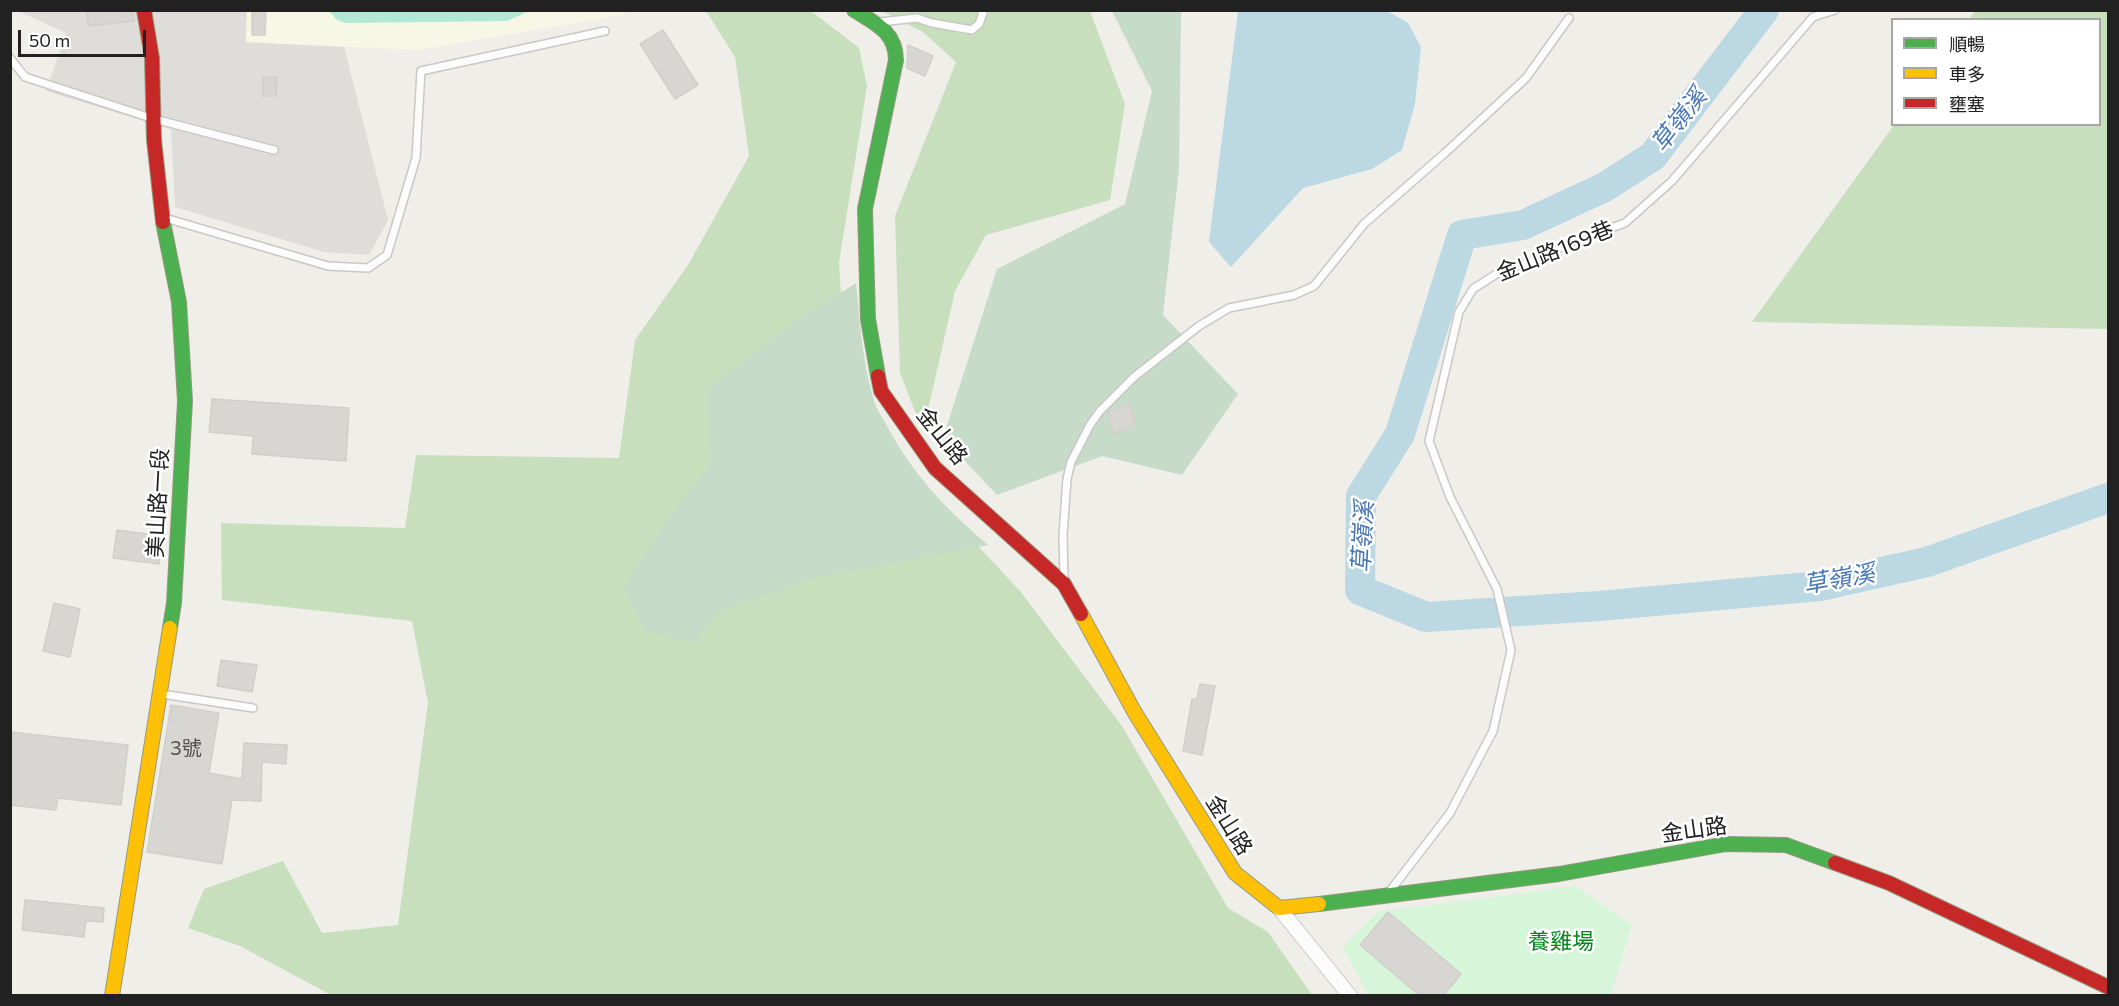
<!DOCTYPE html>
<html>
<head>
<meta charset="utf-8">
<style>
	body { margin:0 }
	#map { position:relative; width:2119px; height:1006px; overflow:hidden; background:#efeee9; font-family:Commissioner,"Noto Sans TC",sans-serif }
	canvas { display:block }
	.frame { position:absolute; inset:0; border:12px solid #212121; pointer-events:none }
	.legend { position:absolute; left:1891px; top:18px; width:210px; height:108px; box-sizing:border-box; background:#fff; border:2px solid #a6a6a6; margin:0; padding:8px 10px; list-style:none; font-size:18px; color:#212121 }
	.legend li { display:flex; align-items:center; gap:12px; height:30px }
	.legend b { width:30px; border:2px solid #a6a6a6 }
	.scale { position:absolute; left:18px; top:30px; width:128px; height:27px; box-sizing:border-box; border:3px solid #212121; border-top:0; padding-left:8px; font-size:18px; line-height:21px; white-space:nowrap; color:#212121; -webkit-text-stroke:4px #fff; paint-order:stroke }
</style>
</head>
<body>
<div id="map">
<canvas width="2119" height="1006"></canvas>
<div class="frame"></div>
<ul class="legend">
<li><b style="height:8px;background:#4caf50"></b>順暢</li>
<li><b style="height:8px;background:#ffc107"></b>車多</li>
<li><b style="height:8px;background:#c62828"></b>壅塞</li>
</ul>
<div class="scale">50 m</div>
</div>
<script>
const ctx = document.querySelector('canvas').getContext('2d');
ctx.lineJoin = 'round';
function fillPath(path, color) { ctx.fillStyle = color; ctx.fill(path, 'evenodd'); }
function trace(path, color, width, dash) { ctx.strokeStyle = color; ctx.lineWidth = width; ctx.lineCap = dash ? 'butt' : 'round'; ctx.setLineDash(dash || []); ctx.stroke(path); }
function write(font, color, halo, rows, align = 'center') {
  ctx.font = font + ' Commissioner,"Noto Sans TC",sans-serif'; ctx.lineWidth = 5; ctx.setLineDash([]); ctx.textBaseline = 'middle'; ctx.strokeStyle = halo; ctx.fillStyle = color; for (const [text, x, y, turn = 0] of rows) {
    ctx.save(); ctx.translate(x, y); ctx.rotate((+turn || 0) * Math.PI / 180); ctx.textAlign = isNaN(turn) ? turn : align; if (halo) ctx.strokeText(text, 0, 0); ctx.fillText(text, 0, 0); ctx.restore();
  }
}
const residential = new Path2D(`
	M18 11H247L246 42 344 47 388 220 369 255 324 252 175 207 171 129 46 91 66 33Z`);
const education = new Path2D(`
	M247 11H626L627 14 419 50 246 42Z`);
const forest = new Path2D(`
	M706 11H811L859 48 867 86 839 263 848 407 1020 591 1122 726 1228 908 1268 932 1312 995H331L240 946 188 928 204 889 283 861 322 933 398 925 428 703 412 621 222 600 221 523 405 528 416 455 619 458 635 340 688 265 749 156 735 57Z
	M882 11H1090L1125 104 1110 200 986 235 955 291 923 432 900 373 895 216 956 62 923 32Z
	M1975 11H2108V329L1752 322 1894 125 2100 124V20L1969 19Z`);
const cemetery = new Path2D(`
	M1112 11H1181L1179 169 1163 315 1238 394 1182 475 1102 456 997 495 943 438 997 269 1125 204 1152 91Z
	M856 283C860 321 862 360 873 397 875 407 882 417 887 426 914 476 946 509 988 545L817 577 718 611 694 642 645 631 624 587 667 521 711 464 707 390 801 318Z`);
const park = new Path2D(`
	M1575 886 1632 925 1611 995H1368L1343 947 1377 912Z`);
const pitch = new Path2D(`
	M329 11H529L507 21 345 23 337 20Z`);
const water = new Path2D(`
	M1238 11H1387L1408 23 1421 47 1415 104 1402 150 1372 169 1303 188 1231 267 1209 242Z`);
const river = new Path2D(`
	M1764 10 1653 156 1605 187 1523 225 1462 235 1400 434 1361 496 1360 590 1426 617 1599 606 1820 586 1927 562 2108 498`);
const building = new Path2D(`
	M87 10H132L134 21 88 26Z
	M252 10H266L265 35H252Z
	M663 30 698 85 675 99 640 44Z
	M908 45 933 56 925 76 907 68Z
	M263 77H277L276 96H263Z
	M212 399 349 408 346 461 252 454 253 436 209 432Z
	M1129 403 1136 426 1114 433 1107 412Z
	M117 530 162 536 159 564 113 558Z
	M54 603 80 609 70 657 43 651Z
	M221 660 257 665 252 692 217 686Z
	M1200 684 1215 686 1202 755 1183 751 1192 699H1197Z
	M171 705 219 713 209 773 242 779 244 743 287 745 286 764 262 762 261 801 232 800 222 864 147 852Z
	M10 732 128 745 121 805 58 798 56 810 10 805Z
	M25 900 104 908 103 922 86 921 84 937 22 930Z
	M1388 912 1461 974 1443 996H1420L1360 945Z`);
const lane = new Path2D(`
	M880 22 917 18 932 23 972 30 979 24 983 13 981 10
	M10 58 25 77 154 119 274 150
	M165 218 328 266 368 268 387 255 416 158 421 71 605 31
	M1064 579 1063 535 1067 479 1071 462 1090 425 1100 411 1134 377 1199 326 1229 308 1294 295 1314 286 1364 224 1445 153 1526 78 1569 18
	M162 694 253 708
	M1390 891 1450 813 1493 731 1511 650 1497 589 1450 497 1429 441 1459 312 1473 289 1501 271 1538 259 1569 243 1625 223 1672 181 1813 17 1835 10`);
const street = new Path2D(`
	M1279 908 1350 996`);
const fast = new Path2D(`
	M854 10C875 23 896 32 896 60L865 209 868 319 878 376
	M163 222 179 302 185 401 174 603 170 628
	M1319 904 1559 874 1726 844 1786 845 1835 863`);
const slow = new Path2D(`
	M1081 614 1135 713 1235 873 1279 908 1319 904
	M112 996 170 628`);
const jam = new Path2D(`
	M144 10 152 58 154 140 163 222
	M878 376 881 391 935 468 1064 584 1081 614
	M1835 863 1889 883 2108 987`);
const numberNames = [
	["3號",186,748]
];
const streetNames = [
	["金山路169巷",1555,251,-22],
	["金山路",942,436,51],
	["美山路一段",158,503,-87],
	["金山路",1229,825,58],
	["金山路",1694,830,-8]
];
const parkNames = [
	["養雞場",1561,942]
];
const waterNames = [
	["草嶺溪",1679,120,-52],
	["草嶺溪",1363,537,-87],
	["草嶺溪",1839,579,-10]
];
fillPath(residential, '#deddda');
fillPath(education, '#f7f7e5');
fillPath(forest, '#c7dfbd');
fillPath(cemetery, '#c7dbc9');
fillPath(park, '#d7f6d9');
fillPath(pitch, '#b2e8d6');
fillPath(water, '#bbd8e3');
trace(river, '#bbd8e3', 30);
fillPath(building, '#d7d6d2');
trace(building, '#d2cfca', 1.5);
trace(lane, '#c8c8c5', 10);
trace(street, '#c8c8c5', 16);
trace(fast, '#969a7f', 16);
trace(slow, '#969a7f', 16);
trace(jam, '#969a7f', 16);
trace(lane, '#fdfcfc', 7);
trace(street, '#fdfcfc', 14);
trace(fast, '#4caf50', 14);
trace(slow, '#ffc107', 14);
trace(jam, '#c62828', 14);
write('20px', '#4e4e4d', null, numberNames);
write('22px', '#212121', '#fff', streetNames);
write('22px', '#06871b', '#fff', parkNames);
write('italic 24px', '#4776b6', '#fff', waterNames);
</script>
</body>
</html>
